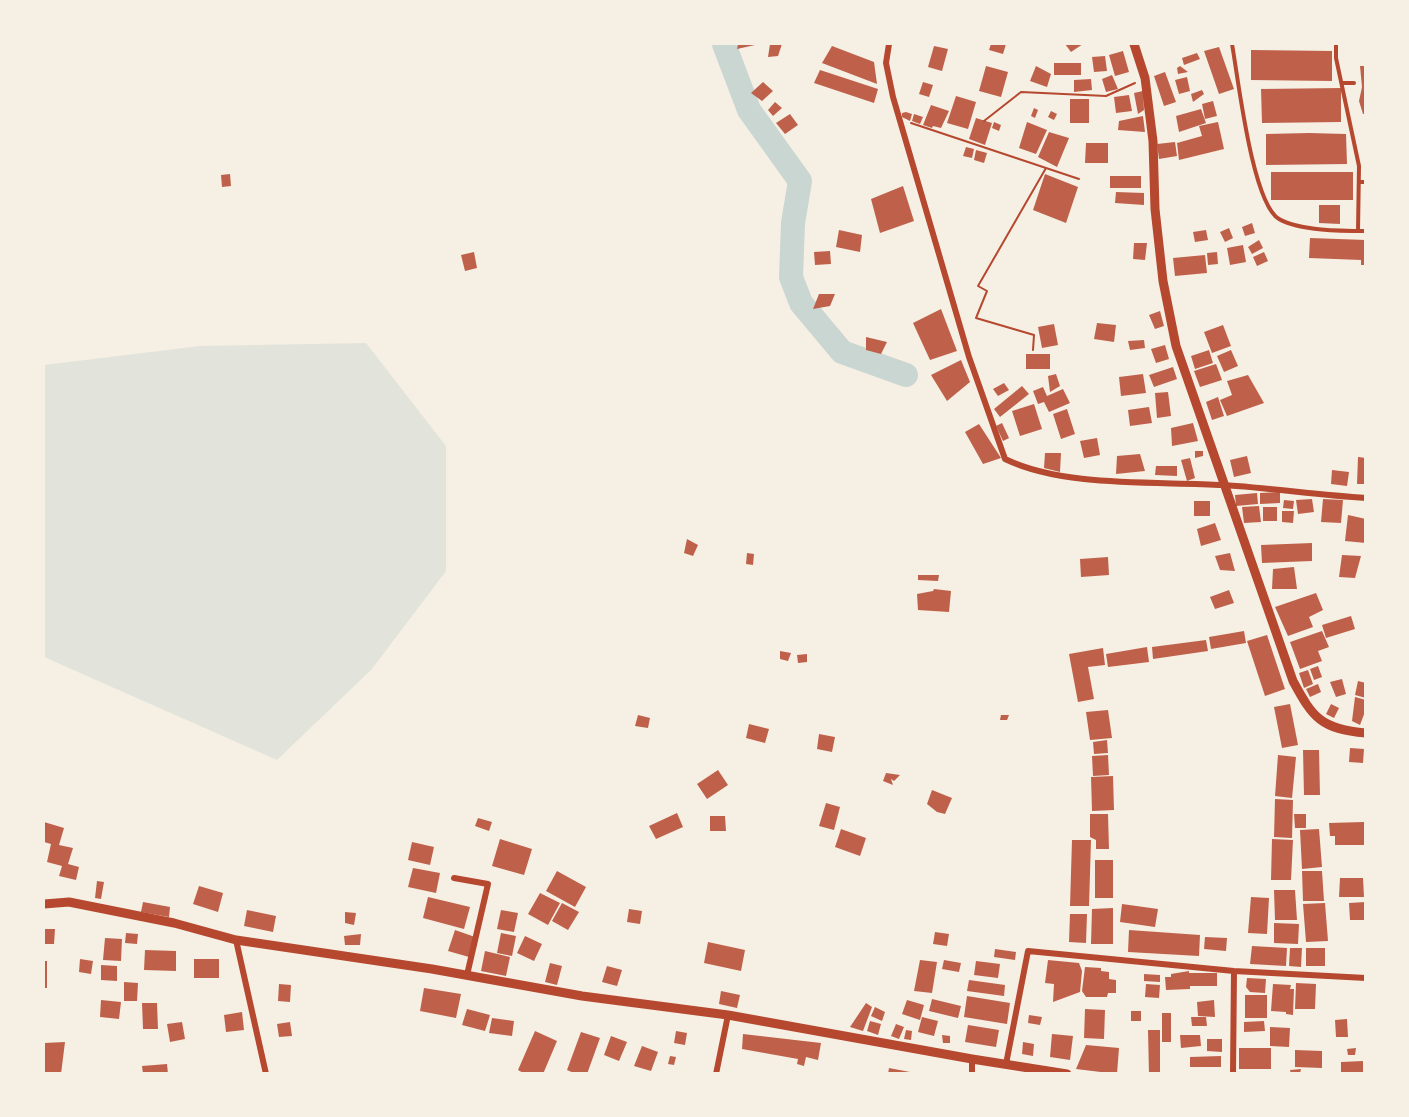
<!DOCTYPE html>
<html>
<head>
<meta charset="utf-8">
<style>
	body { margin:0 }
	#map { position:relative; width:1409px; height:1117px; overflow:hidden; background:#f6efe4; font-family:Jost,sans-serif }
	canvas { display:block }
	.frame { position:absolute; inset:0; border:45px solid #f6efe4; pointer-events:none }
</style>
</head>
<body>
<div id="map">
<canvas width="1409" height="1117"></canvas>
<div class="frame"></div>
</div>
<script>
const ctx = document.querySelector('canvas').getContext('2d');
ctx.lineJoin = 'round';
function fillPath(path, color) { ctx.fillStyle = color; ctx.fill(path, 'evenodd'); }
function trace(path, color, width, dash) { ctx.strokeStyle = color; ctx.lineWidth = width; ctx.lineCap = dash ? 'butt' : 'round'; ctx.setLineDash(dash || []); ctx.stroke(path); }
const green = new Path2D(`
	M366 343 446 446V571L372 669 277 760 44 657V365L200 346Z`);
const river = new Path2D(`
	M724 44 749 110 800 181 793 223 791 277 801 303 842 352 906 375`);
const building = new Path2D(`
	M738 44H755V45L737 49Z
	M770 44H782L778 56 768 57Z
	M991 44H1006L1003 54 989 50Z
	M1065 44H1083L1071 52Z
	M832 46 874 62 877 84 822 63Z
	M934 46 948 49 942 71 928 67Z
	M1219 47 1234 89 1219 94 1204 51Z
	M1251 50 1332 51V81L1251 80Z
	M1123 51 1129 72 1115 76 1109 55Z
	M1197 53 1200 59 1184 65 1182 58Z
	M1105 56 1107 71 1094 72 1092 57Z
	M1054 63H1081V75H1054Z
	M986 66 1008 72 1001 97 979 91Z
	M1036 66 1051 74 1047 87 1030 81Z
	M1180 66 1188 72 1178 74 1177 68Z
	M1360 66H1366V114H1363L1359 101 1362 87Z
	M820 70 878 89 874 103 814 83Z
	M1165 72 1176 102 1164 106 1154 76Z
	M1112 75 1118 89 1106 92 1102 79Z
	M1187 77 1190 91 1179 94 1175 80Z
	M1091 79 1092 90 1074 92V80Z
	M763 82 773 91 762 101 751 93Z
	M923 82 933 85 929 97 919 94Z
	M1341 88V122L1262 123 1261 89Z
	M1202 90 1204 94 1193 102 1191 94Z
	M1143 91 1144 110 1138 114 1134 93Z
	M1129 95 1132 111 1116 113 1114 97Z
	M956 96 976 102 968 129 947 123Z
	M1070 99H1089V123H1070Z
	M1213 101 1217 116 1205 119 1202 104Z
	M775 102 782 108 773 116 768 110Z
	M931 105 949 111 941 128 933 126 932 128 923 125Z
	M1034 108 1038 110 1035 118 1031 116Z
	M1201 109 1206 123 1179 132 1176 116Z
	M1051 111 1057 114 1054 120 1048 117Z
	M906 112 912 114 910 121 902 117V113Z
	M790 114 798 125 785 134 776 123Z
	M914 114 923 117 920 124 912 121Z
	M1143 116 1145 132 1118 130 1119 121Z
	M976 118 992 123 985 145 969 139Z
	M994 122 1001 125 999 131 992 128Z
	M1027 122 1047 130 1036 154 1019 148Z
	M1218 122 1224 149 1179 160 1177 143 1202 136 1199 126Z
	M1049 132 1069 138 1057 167 1038 157Z
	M1309 133 1346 134 1347 164 1266 165V134Z
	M1175 142 1177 156 1159 159 1157 144Z
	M1086 143H1108V163H1085Z
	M966 147 974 149 972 158 963 156Z
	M976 150 987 153 984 163 974 160Z
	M1271 172H1353V200H1271Z
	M230 174 231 186 222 187 221 175Z
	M1045 174 1078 187 1066 223 1033 210Z
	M1110 176H1141V188H1110Z
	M903 186 914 221 880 233 871 199Z
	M1116 192 1144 193V205L1115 203Z
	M1319 205H1340V224L1319 223Z
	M1252 223 1255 233 1245 236 1242 227Z
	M1229 228 1233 238 1225 242 1220 232Z
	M839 230 862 235 860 252 836 247Z
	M1206 230 1208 240 1195 242 1193 232Z
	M1310 238 1366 240V265H1361V260L1309 258Z
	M1259 240 1263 248 1252 254 1248 247Z
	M1134 243H1147L1145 260 1133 259Z
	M1243 245 1246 262 1230 265 1227 248Z
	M830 251 831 264 815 265 814 252Z
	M474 252 477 268 465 271 461 255Z
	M1217 252 1218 264 1208 265 1207 253Z
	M1264 252 1268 261 1257 266 1253 257Z
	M1205 255 1207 273 1175 276 1173 258Z
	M819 294H835L830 306 813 309Z
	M941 309 957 351 930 360 913 323Z
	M1160 311 1164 326 1155 329 1149 315Z
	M1097 323 1116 325 1114 342 1094 339Z
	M1054 324 1058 345 1042 348 1038 327Z
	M1223 325 1231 346 1212 353 1204 332Z
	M866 337 887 342 881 354 866 350Z
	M1144 340 1145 348 1130 350 1128 341Z
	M1165 345 1169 359 1156 363 1151 349Z
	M1209 350 1213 363 1195 369 1191 356Z
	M1231 350 1238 366 1224 372 1217 356Z
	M1026 354H1050V369H1026Z
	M961 360 970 382 947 401 931 375Z
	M1216 364 1222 380 1200 387 1194 371Z
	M1173 367 1177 379 1154 387 1149 375Z
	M1056 374 1060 386 1050 392 1048 376Z
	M1143 374 1146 393 1121 396 1119 377Z
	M1248 375 1264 403 1227 416 1220 400 1232 395 1227 381Z
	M1004 383 1009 390 998 396 993 389Z
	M1022 386 1029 394 1000 417 994 409Z
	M1043 387 1047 396 1063 389 1070 403 1049 412 1044 402 1038 404 1033 391Z
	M1168 392 1171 416 1157 418 1155 393Z
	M1218 397 1224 416 1212 420 1206 402Z
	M1034 404 1042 429 1020 436 1012 411Z
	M1149 407 1152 423 1130 426 1128 410Z
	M1067 409 1075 434 1061 439 1053 414Z
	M1002 423 1009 438 1003 441 996 426Z
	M1193 423 1198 441 1172 446 1171 428Z
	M979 424 1001 458 983 464 965 432Z
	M1097 438 1100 455 1084 458 1080 441Z
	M1195 451H1203V456L1195 458Z
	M1045 453H1061L1060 472 1044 468Z
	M1140 454 1145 471 1116 474 1117 456Z
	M1247 456 1251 473 1234 477 1230 460Z
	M1358 457 1366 458V484H1357Z
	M1190 458 1195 478 1187 481 1181 460Z
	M1156 466H1177V476L1155 475Z
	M1332 470 1349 472 1347 486 1331 484Z
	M1280 492V503L1260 504V493Z
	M1257 493 1258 504 1236 506 1235 495Z
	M1312 499 1314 512 1298 514 1296 500Z
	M1323 499 1343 500 1341 523 1321 522Z
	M1284 500 1294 501 1293 509 1283 508Z
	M1194 501H1210V516H1194Z
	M1259 506 1261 522 1244 523 1242 507Z
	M1263 507H1277V521H1263Z
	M1282 511H1294L1293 523 1282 522Z
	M1348 515 1366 519V543L1345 541Z
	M1215 523 1221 540 1201 546 1197 529Z
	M687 539 698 545 693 556 684 553Z
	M1312 543V561L1262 563 1261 545Z
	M747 553 754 554 753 565 746 564Z
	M1230 553 1235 571 1220 570 1215 556Z
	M1342 555 1361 556 1355 578 1339 577Z
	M1108 557 1109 575 1081 577 1080 559Z
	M1294 567 1297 589H1272L1273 569Z
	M918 575H939L938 581 918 580Z
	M934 589 951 591 949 612 918 610 917 594 933 591Z
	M1229 590 1234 603 1215 609 1210 597Z
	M1316 593 1323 610 1309 617 1313 627 1288 636 1275 607Z
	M1351 616 1355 629 1326 638 1322 625Z
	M1244 631 1246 643 1211 649 1209 637Z
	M1322 631 1329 647 1318 651 1322 661 1300 669 1290 642Z
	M1267 635 1285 689 1265 696 1247 641Z
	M1206 640 1208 651 1153 659 1152 647Z
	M1147 647 1149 662 1108 667 1106 654Z
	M1103 648 1105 665 1088 667 1094 699 1078 702 1069 654Z
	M780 651 791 653 788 661 780 659Z
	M807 654V662L798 663 797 655Z
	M1318 666 1322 677 1314 680 1310 669Z
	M1308 670 1313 684 1304 688 1299 673Z
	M1342 679 1346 694 1336 697 1330 682Z
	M1358 681 1366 683V698L1355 695Z
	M1318 684 1321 692 1310 697 1306 689Z
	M1355 697 1366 700V709L1360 725 1352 721Z
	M1290 704 1298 745 1282 748 1274 707Z
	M1331 704 1339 708 1334 718 1326 714Z
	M1108 710 1112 738 1090 740 1086 712Z
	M638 715 650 718 648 728 635 726Z
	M1001 715H1009L1007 720H1000Z
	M749 724 769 729 765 743 746 738Z
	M819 734 835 737 832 752 817 749Z
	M1107 740 1108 753 1094 754 1093 742Z
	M1350 748 1364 749 1363 763 1349 762Z
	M1303 750H1319L1320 795H1304Z
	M1108 755 1109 775 1093 776 1092 756Z
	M1278 755 1296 757 1292 798 1275 796Z
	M718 770 728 785 707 799 697 784Z
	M886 773 900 775 894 781 891 779 893 785 883 781Z
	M1113 776 1114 810 1092 811 1091 777Z
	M932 790 952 798 945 814 937 812 927 804Z
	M1275 799 1293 800 1292 838 1274 837Z
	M826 803 840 807 834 830 819 826Z
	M677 813 683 827 656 839 649 826Z
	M1090 814H1108L1109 849H1096V840L1090 837Z
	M1294 814H1306V828H1295Z
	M710 816H725L726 831H710Z
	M478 818 492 822 489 831 475 826Z
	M44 822 64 828 59 845 73 848 68 864 79 867 76 880 59 876 62 866 47 862 51 844 44 842Z
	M1364 822 1366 845H1335V836H1330L1329 823Z
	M841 829 866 838 860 856 835 847Z
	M1319 829 1322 867 1302 869 1300 830Z
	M500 839 532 849 524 875 492 866Z
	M1272 839 1293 840 1291 880H1271Z
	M1072 840H1091L1089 906H1070Z
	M412 842 434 847 430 865 408 860Z
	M1095 860H1113V898H1095Z
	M413 868 440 873 436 893 408 887Z
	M557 871 586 887 575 907 546 891Z
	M1302 871H1322L1324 901H1303Z
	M1340 878H1363L1364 897H1339Z
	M97 881 104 882 101 899 95 898Z
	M199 886 223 893 218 912 193 904Z
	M1274 890H1295L1297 920H1275Z
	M540 893 560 903 548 925 528 914Z
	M428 897 470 907 464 929 423 918Z
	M1251 897 1269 898 1267 934 1248 933Z
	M143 902 170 907 169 917 141 912Z
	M1366 902V920H1350L1349 903Z
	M562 903 579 912 568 930 552 921Z
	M1325 903 1328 941 1306 942 1303 904Z
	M1122 904 1158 909 1155 927 1120 922Z
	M1113 908V944H1091L1092 909Z
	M629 909 642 911 640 924 627 922Z
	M247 910 276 916 273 932 244 926Z
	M501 910 518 913 514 932 497 929Z
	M345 912 356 913 354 925 345 923Z
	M1070 914H1087L1086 943 1069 942Z
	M1274 923 1299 924 1298 944 1274 943Z
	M44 929H55L54 944H44Z
	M455 930 475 937 469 957 448 951Z
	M1129 930 1200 935 1199 956 1128 952Z
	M935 932 949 934 947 946 933 944Z
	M126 933 138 934 137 944 125 943Z
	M501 933 516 936 512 956 497 953Z
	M361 934 360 945H345L344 936Z
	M525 936 542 944 534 961 517 953Z
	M1205 937 1227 938 1226 951 1204 949Z
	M105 938 122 939 121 961 103 960Z
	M708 942 745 950 741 971 704 963Z
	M1252 946 1287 948 1286 966 1250 964Z
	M1290 948H1302L1301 967 1289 966Z
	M1306 948H1325V966H1306Z
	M995 949 1016 952 1015 960 994 957Z
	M145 950 176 951V971L144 970Z
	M485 951 510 957 506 976 481 971Z
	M80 959 93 961 91 974 79 972Z
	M194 959H219V978H194Z
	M920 960 937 962 932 993 914 991Z
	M944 960 961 963 959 972 942 969Z
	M1048 960 1079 963 1082 971 1080 992 1053 1002 1054 984 1045 983Z
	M44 961H47V988H44Z
	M976 961 1000 964 998 978 974 975Z
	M550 963 562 966 557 985 545 982Z
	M101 965 117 966V981L101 980Z
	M607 966 622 970 617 986 602 982Z
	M1085 967 1101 968V971L1109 972V979L1116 980V993H1108L1107 997H1086L1082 991Z
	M1189 971V973H1217V986H1190V989L1166 990 1165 977H1171V974Z
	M1144 974 1160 975V982L1144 981Z
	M1247 978 1266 979 1265 993 1250 992 1246 987Z
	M969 980 1005 985 1004 996 967 991Z
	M124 982 138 983 137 1001H124Z
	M1296 983 1316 984 1315 1009H1295Z
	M279 984 291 985 290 1002 278 1001Z
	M1146 984 1160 985 1159 998 1145 997Z
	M1273 984 1291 985 1290 989H1294L1293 1015 1286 1014V1012L1271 1011Z
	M424 988 461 994 456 1018 420 1011Z
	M721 991 740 995 737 1008 719 1004Z
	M1245 995H1267V1018H1245Z
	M967 996 1010 1003 1007 1024 964 1017Z
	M932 999 961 1006 958 1018 929 1011Z
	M101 1000 121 1002 119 1019 100 1017Z
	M907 1000 924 1005 920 1020 902 1014Z
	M1214 1000 1215 1017 1198 1016 1197 1002Z
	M142 1003H157L158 1029H143Z
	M866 1003 872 1007 863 1031 850 1027Z
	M875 1007 885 1012 882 1021 871 1016Z
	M467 1009 490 1015 485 1031 462 1025Z
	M1085 1009 1105 1010 1104 1039 1084 1038Z
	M1131 1011H1141V1021H1131Z
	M242 1012 244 1030 226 1032 224 1015Z
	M1162 1013H1171V1042H1162Z
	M1029 1015 1042 1017 1040 1025 1028 1023Z
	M922 1017 938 1021 934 1036 918 1032Z
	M1191 1017H1206L1207 1026H1192Z
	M492 1018 514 1021 512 1036 489 1033Z
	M1347 1019 1348 1037H1336L1335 1020Z
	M870 1021 881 1024 878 1035 867 1031Z
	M1264 1021 1265 1031 1244 1032V1022Z
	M182 1022 185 1039 170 1042 167 1024Z
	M290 1022 292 1036 279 1037 277 1024Z
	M896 1024 904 1027 899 1039 891 1036Z
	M968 1025 999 1030 996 1047 965 1042Z
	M1270 1027 1290 1028 1289 1047 1270 1046Z
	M906 1030 912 1031 911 1040 904 1039Z
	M1148 1030H1160V1074H1149Z
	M535 1031 557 1041 543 1074H525L518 1070Z
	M676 1031 687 1033 685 1045 674 1043Z
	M581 1032 600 1038 587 1074H576L567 1070Z
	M743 1034 821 1043 818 1060 806 1057 804 1066 797 1064 798 1059 742 1049Z
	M1052 1034 1073 1036 1070 1060 1050 1057Z
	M942 1035 950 1036V1043H943Z
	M1180 1035H1200L1201 1046 1181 1048Z
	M611 1036 627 1042 619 1061 604 1055Z
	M1207 1039H1222V1052L1207 1051Z
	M65 1042 61 1074 44 1073V1043Z
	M1023 1042 1034 1044 1033 1056 1022 1054Z
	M1086 1045 1119 1048 1117 1074 1076 1069Z
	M642 1046 658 1052 651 1071 634 1066Z
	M1239 1048H1271V1069H1239Z
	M1356 1048 1355 1055H1348L1347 1049Z
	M1295 1050 1322 1051V1068L1295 1067Z
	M670 1056 676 1057 674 1065 668 1064Z
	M1221 1056V1067H1190V1057Z
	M1363 1061V1074H1341V1062Z
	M167 1064 168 1074H143L142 1066Z
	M889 1068 910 1072V1074H888Z
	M1301 1069 1300 1074H1291L1290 1070Z`);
const path = new Path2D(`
	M984 121 1021 92 1106 96 1135 83
	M911 123 1079 179
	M1033 350 1034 335 976 318 987 291 978 286 1046 168`);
const service = new Path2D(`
	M1232 44C1238 77 1252 203 1279 219 1300 231 1342 231 1366 231
	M1336 44V58L1359 166 1358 231
	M1342 83H1354
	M1359 182H1366`);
const minor = new Path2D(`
	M889 44 886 63 893 97 969 357 1005 459C1065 488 1156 481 1223 485 1271 488 1318 495 1366 498
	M454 878 488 884 467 975
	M236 940 266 1074
	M972 1059V1074
	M1006 1064 1028 951 1234 971 1366 978
	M716 1074 728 1015
	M1233 1074 1234 971`);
const tertiary = new Path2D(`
	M1134 44 1145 78 1153 141 1155 209 1163 281 1176 346 1293 681C1313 718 1321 729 1366 733
	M44 904 69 902 174 923 236 940 432 969 582 996 728 1015 972 1059 1067 1074`);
fillPath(green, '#e2e4dc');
trace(river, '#c9d6d2', 24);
fillPath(building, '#bf614a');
trace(path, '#b5482f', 2);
trace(service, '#b5482f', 4);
trace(minor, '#b5482f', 6);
trace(tertiary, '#b5482f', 9);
</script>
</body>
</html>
